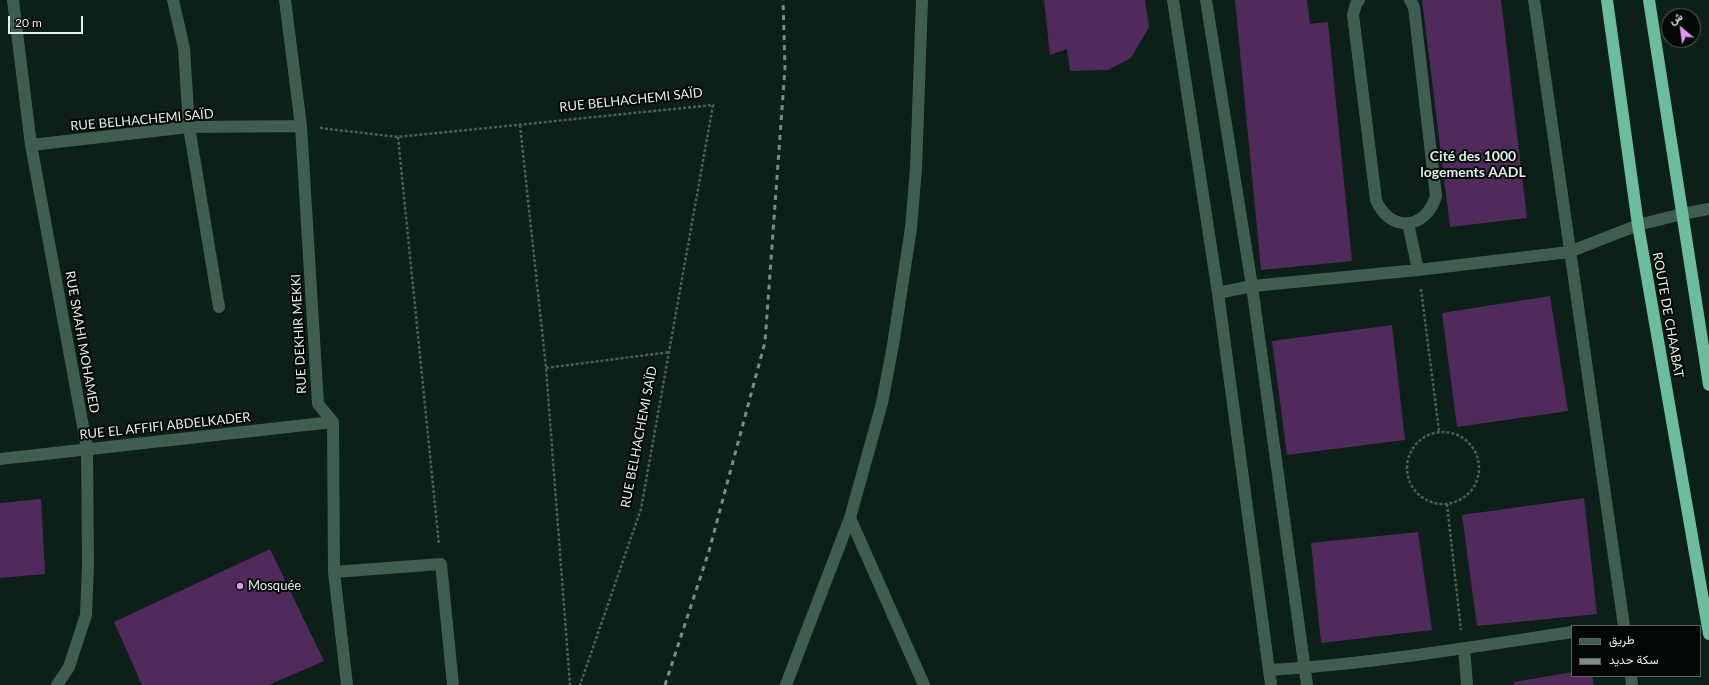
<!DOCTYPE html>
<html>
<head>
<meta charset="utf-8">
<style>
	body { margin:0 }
	#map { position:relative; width:1709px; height:685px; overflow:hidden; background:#0c1f18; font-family:Lato,Vazirmatn,sans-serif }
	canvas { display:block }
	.legend { position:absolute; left:1571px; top:625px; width:130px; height:52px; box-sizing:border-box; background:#020705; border:1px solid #5c6460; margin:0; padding:5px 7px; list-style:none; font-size:12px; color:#e3efe9 }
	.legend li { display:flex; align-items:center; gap:8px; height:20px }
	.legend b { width:20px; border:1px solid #5c6460 }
	.north { position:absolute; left:1661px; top:8px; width:40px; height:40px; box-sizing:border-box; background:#020705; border:1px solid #5c6460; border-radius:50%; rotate:331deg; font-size:11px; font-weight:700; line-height:16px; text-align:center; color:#e3efe9 }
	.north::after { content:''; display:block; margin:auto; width:14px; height:18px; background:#de98f2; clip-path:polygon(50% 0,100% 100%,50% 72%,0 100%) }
	.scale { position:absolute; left:8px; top:16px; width:75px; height:18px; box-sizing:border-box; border:2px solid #e3efe9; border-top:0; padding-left:5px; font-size:12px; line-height:14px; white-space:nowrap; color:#e3efe9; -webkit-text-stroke:3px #020705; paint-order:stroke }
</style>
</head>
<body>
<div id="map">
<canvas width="1709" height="685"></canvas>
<ul class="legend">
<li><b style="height:5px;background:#3f5e51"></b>طريق</li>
<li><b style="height:5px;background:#7c8b85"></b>سكة حديد</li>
</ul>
<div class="north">ش</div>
<div class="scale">20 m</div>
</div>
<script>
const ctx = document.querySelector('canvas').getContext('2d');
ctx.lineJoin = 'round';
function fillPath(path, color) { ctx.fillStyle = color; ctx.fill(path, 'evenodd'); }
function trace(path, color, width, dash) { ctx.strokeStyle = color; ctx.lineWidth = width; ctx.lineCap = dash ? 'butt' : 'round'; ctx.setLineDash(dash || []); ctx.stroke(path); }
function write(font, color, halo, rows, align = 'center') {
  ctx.font = font + ' Lato,sans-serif'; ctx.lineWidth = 4; ctx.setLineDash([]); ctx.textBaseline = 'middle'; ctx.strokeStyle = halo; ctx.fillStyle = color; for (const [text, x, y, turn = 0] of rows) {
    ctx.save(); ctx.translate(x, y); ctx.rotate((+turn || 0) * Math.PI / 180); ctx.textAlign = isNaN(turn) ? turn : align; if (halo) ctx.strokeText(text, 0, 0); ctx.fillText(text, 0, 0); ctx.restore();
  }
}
const building = new Path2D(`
	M1044 0H1145L1149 27 1131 58 1108 70 1070 71 1067 49 1050 55Z
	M1235 0H1307L1310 24 1328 22 1352 261 1261 270Z
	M1422 0H1501L1527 218 1450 227Z
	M1550 296 1568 411 1457 427 1442 313Z
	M1392 325 1405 440 1287 455 1272 341Z
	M1584 498 1597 614 1477 626 1462 515Z
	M41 499 45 574 0 578V503Z
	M1418 532 1432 630 1321 643 1311 543Z
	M270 549 324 661 269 685H142L114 622Z
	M1572 672V676H1592L1594 685H1514V682Z`);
const path = new Path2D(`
	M520 125 546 368 570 685
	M320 128 398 137 713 105 641 509 580 685
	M398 137 439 545
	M1421 289 1439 431
	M546 368 670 352
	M1407 468a36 36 0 1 1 72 0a36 36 0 1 1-72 0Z
	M1447 504 1461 630`);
const minor = new Path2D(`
	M13 0 31 145 87 448 88 566 86 615 69 667 57 685
	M173 0 184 48 189 127 219 307
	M285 0 301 126 318 404 333 422 334 572 347 685
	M1173 0 1218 293 1271 685
	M1206 0 1252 286 1307 685
	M1359 0 1356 4 1353 15 1376 200C1390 233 1426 230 1436 196L1414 7 1410 0
	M1534 0 1624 626
	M31 145 189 127 301 126
	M1408 223 1418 270
	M1218 293 1252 286 1418 270 1569 252 1638 225 1682 214 1709 209
	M0 459 333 422
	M850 518 924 685
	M334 572 441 564 453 685
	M1464 648 1467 685
	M1269 670C1370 664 1472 647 1572 632
	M1631 676 1632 685
	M786 685 850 518 882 403 893 345 911 228 916 169 922 0`);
const highway = new Path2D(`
	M1607 0 1638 225 1709 634
	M1649 0 1709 385`);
const rail = new Path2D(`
	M665 685 709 551 765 342 785 68 783 0`);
const markers = [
	[240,586,4,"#de98f2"]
];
const streetNames = [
	["RUE BELHACHEMI SAÏD",631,100,-6],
	["RUE BELHACHEMI SAÏD",142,120,-5],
	["ROUTE DE CHAABAT",1668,315,80],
	["RUE DEKHIR MEKKI",299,334,-93],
	["RUE SMAHI MOHAMED",82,342,80],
	["RUE EL AFFIFI ABDELKADER",165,426,-6],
	["RUE BELHACHEMI SAÏD",639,437,-79]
];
const poiNames = [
	["Mosquée",248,586]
];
const neighbourhoodNames = [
	["Cité des 1000",1473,156],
	["logements AADL",1473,172]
];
fillPath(building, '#502a5b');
trace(path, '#4d5e57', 2.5, [3, 2]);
trace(minor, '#3f5e51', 12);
trace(highway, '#6cbd9e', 12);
trace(rail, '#7c8b85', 3, [5, 5]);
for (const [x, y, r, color] of markers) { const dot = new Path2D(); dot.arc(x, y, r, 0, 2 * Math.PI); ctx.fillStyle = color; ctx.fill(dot); trace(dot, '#020705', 1.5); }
write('13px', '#e3efe9', '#020705', streetNames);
write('13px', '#e3efe9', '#020705', poiNames, 'left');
write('bold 14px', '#e3efe9', '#020705', neighbourhoodNames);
</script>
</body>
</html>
